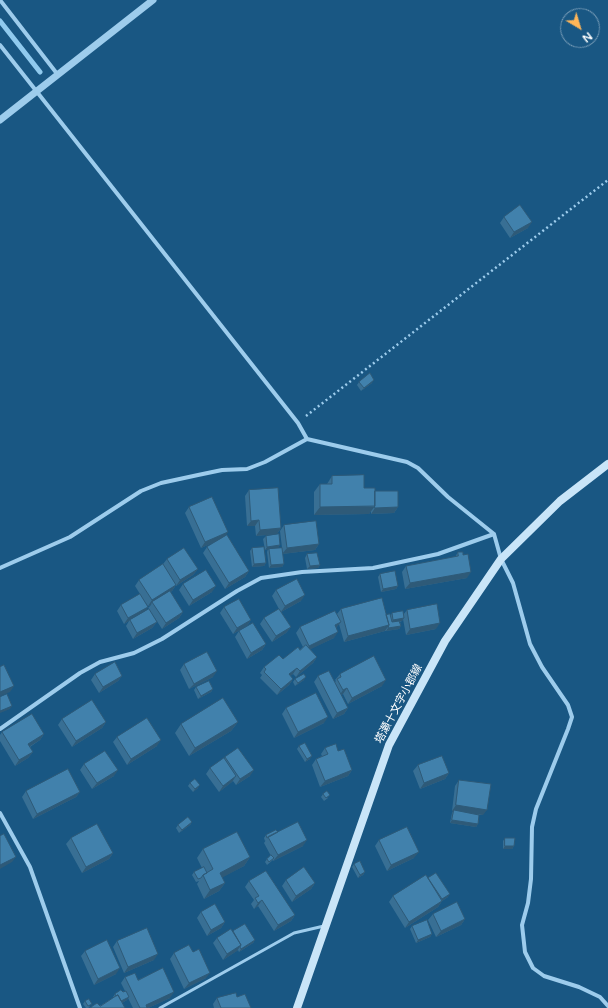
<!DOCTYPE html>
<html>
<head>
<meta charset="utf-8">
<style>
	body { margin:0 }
	#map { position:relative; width:608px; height:1008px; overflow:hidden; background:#195783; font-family:"Varela Round",sans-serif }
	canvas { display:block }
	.north { position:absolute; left:560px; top:8px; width:40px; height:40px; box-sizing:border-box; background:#195783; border:1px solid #759ab5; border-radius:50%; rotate:142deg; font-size:11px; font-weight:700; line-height:16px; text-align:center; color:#fff }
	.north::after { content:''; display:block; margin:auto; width:14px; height:18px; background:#ffb658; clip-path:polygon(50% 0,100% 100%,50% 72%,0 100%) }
</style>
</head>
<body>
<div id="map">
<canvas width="608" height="1008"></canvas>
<div class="north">N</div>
</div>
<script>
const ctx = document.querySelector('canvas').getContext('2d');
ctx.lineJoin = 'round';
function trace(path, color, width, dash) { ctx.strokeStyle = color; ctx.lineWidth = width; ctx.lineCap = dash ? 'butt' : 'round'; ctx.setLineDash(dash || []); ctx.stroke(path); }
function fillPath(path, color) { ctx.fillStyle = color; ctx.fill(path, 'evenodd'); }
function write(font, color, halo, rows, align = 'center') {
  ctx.font = font + ' "Varela Round","Noto Sans JP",sans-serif'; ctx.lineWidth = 3.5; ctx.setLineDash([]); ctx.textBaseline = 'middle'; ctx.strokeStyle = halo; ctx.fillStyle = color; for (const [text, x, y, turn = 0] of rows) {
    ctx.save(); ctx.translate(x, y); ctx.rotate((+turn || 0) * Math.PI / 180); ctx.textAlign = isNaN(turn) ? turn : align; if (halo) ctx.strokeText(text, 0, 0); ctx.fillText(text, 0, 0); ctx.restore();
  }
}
const stream = new Path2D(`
	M0 21 40 72`);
const path = new Path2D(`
	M306 416 608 180`);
const service = new Path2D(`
	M160 1008 294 933 324 926`);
const minor = new Path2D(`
	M0 0 58 75
	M0 45 298 423 307 439
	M0 568 70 537 141 491 161 483 198 475 222 470 247 469 265 462 307 439 407 462 418 468 448 497 494 534 501 559 513 583 530 644 542 667 568 705 572 717 568 729 536 809 532 827 531 879 528 903 522 925 525 952 533 968 544 976 579 987 600 997 608 1006
	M0 729 80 673 100 662 134 653 162 639 237 591 261 578 302 572 373 568 438 554 494 534
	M0 813 30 867 80 1008`);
const tertiary = new Path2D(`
	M0 120 153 0`);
const secondary = new Path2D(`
	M297 1008 389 745 445 641 501 559 560 501 608 464`);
const wall = new Path2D(`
	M504 217 528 228 510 238 500 223Z
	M359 382 372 383 361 391 357 385Z
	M332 476 375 492V491L398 507 394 513 371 514V511L369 514 314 515V492L320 484H327Z
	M249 490 281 528 277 534 256 536 255 526H247L245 496Z
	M189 507 226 535 249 571 245 577 225 589 203 553 207 547 214 542 201 548 185 513Z
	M284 525 319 544 315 550 282 554 284 564 282 567 269 568 267 552 268 549 265 550 263 539 266 536 280 545 278 548H282L280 531Z
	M252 548 266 563 264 566 252 567 250 551Z
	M458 552 463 555 467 578 405 589 402 572 406 566 455 557Z
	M307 554 320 565 318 568 307 569 305 558Z
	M167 559 198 569 193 575 176 586V585L172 591 170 592 183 612 179 618 162 629 151 612 157 622 152 628 133 639 126 626 129 621 124 624 117 611 121 605 140 594 135 586 139 580 163 564ZM143 599 148 606 151 605 148 608 149 609 145 611 148 607Z
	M380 574 398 586 396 589 381 592 378 577Z
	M183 584 212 592 189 606 179 590Z
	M276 590 301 601 281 612 291 627 286 633 272 642 260 624 264 618 279 609 272 596Z
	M224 607 251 620 247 626 233 634 220 613Z
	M341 609 386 615H391L392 613 403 615 407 610 436 629 406 635 403 619 402 621 400 622 401 626 399 629 386 631H385L344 642 339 624 336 628 334 638 310 649 317 657 313 663 296 677 293 674 290 676 293 679 289 685 277 695 260 678 262 675 260 673 264 667 283 659 300 650 303 647 296 633 300 627 337 614Z
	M239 631 266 644 262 650 247 659 235 637Z
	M184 664 213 677 189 689 180 670Z
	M95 674 122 676 118 681 99 693 91 680Z
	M340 674 382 686 348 704 343 694 341 695 348 708 344 714 333 719 314 682 318 676 335 682 336 681 335 680Z
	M295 679 304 680 295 686 293 682Z
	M196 687 213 689 211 692 198 699 194 690Z
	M286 708 324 723 294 738 282 714Z
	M62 719 106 722 102 728 72 747 58 725Z
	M238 722 231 731 189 756 175 733 181 724Z
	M2 732 44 734 40 740 30 747 33 752 28 758 15 766 0 741V735Z
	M117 737 157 746 127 765 113 742Z
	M299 746 310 759 305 762 297 749Z
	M325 748 352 770 348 776 320 787 312 765 316 759 322 756 321 754Z
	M225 757 250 776 236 785 233 781 219 792 206 774 210 768 224 759Z
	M84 764 114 776 92 789 80 770Z
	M418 765 449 773 445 779 420 789 413 771Z
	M459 780 483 815H479L478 824 476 827 450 823 452 813 453 811H452L455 786Z
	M190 783 198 788 193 792 188 786Z
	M26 791 80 792 76 797 33 819 22 797Z
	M323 794 328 798 324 801 321 797Z
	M192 822 190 825 179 833 176 828 178 825Z
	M277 832 303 846 273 861V860L267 865 265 862 267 859 271 856 264 843 266 840 265 841 264 838 266 835Z
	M71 838 113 853 109 859 82 873 66 844Z
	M505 838 514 846 512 849H503V841Z
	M379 840 414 858 387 871 375 846Z
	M203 849 250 857 244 866 222 877 225 883 219 891 204 899 197 884 199 881 196 882 192 875 194 872 202 868 197 858Z
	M354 864 365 872 363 875 358 878 352 867Z
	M428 878 448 897 442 901 438 907 405 928 389 902 393 896Z
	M286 880 315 883 311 889 292 902 282 886Z
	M249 881 295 915 291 921 274 931 258 906 254 909 251 904 254 900 245 887Z
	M201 912 225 922 221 928 207 936 197 918Z
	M433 914 465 919 461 925 436 937 428 920Z
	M412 926 432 934 430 937 416 943 410 929Z
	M233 931 255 940 253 943 239 952 238 950 223 960 213 943 217 938Z
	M117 941 154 960 124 973 113 947Z
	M85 951 116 974 94 985 81 956Z
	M193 952 206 978 184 989 170 959 174 953Z
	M125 977 138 980 170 998 148 1008H133L128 998 127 1000 122 1003 125 1008H90L91 1007 100 1006 113 998V997L115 994 125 991 121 983Z
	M237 997 251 1008H214L213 1004 217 998Z
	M85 1001 90 1007 88 1008H86L83 1004Z`);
const shadedWall = new Path2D(`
	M532 222 528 228 510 238 514 232Z
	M374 380 372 383 361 391 364 388Z
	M375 506 369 514 314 515 320 507Z
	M398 507 394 513 371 514 375 508Z
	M259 520 255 526H247L251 521Z
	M281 528 277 534 256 536 260 530Z
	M228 532 224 538 201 548 205 542Z
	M319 544 315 550 282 554 287 548Z
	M280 545 278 548 265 550 267 547Z
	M266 563 264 566 252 567 254 564Z
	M284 564 282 567 269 568 271 565Z
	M320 565 318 568 307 569 310 566Z
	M198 569 193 575 176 586 180 580Z
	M249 571 245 577 225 589 229 583Z
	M471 572 467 578 405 589 410 583Z
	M176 585 172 591 153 603 152 602 151 605 148 606 152 600Z
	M216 586 212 592 189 606 193 600Z
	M398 586 396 589 381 592 383 589Z
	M305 595 301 601 281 612 285 606Z
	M148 607 144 613 130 620 129 621 124 624 128 618Z
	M183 612 179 618 162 629 166 623Z
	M404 618 402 621 390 623 393 620Z
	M251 620 247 626 233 634 237 628Z
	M157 622 152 628 133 639 137 633Z
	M341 622 336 628 335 625Z
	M440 623 436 629 406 635 410 629Z
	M389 625 385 631 344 642 348 636Z
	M401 626 399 629 386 631 388 628Z
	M291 627 286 633 272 642 276 636Z
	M338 632 334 638 305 652 309 646Z
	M266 644 262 650 247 659 251 653Z
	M317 657 313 663 296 677 300 671Z
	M297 668 293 674 285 680 289 674Z
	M217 671 213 677 189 689 194 684Z
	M122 676 118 681 99 693 103 687Z
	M306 677 304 680 295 686 298 683Z
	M293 679 289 685 277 695 281 689Z
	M386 680 382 686 348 704 352 698Z
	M14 686 10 692 0 696V692Z
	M347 688 343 694 339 696 343 690Z
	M213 689 211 692 198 699 201 696Z
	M12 706 10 709 0 713V711Z
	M348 708 344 714 333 719 337 713Z
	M328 717 324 723 294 738 298 732Z
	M106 722 102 728 72 747 76 741Z
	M238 722 231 731 189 756 195 748Z
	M44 734 40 740 24 750 28 744Z
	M161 740 157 746 127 765 131 759Z
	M33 752 28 758 15 766 19 760Z
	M312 756 310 759 305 762 307 759Z
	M118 770 114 776 92 789 97 783Z
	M254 770 250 776 236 785 240 779Z
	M352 770 348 776 320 787 325 781Z
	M449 773 445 779 420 789 424 783Z
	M236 776 232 782 219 792 223 786Z
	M200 785 198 788 193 792 195 789Z
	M80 792 76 797 33 819 37 814Z
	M456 805 487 810 483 815 452 811Z
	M452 820 478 824 476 827 450 823Z
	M192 822 190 825 179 833 182 830Z
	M307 840 303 846 273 861 278 855Z
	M505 846H514L512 849H503Z
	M419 852 414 858 387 871 391 865Z
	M113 853 109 859 82 873 86 867Z
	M16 857 12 862 0 869V865Z
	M250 857 244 866 214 882 220 873Z
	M365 872 363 875 358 878 360 875Z
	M225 883 219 891 204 899 210 890Z
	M315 883 311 889 292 902 296 896Z
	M450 894 448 897 442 901 438 907 405 928 409 922 440 902 442 899Z
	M262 900 258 906 254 909 258 903Z
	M295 915 291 921 274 931 278 925Z
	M465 919 461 925 436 937 441 931Z
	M225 922 221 928 207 936 211 930Z
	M432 934 430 937 416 943 418 940Z
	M255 940 253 943 239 952 241 949Z
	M241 945 237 951 223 960 227 954Z
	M158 954 154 960 124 973 128 967Z
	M120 968 116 974 94 985 98 979Z
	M210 973 206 978 184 989 189 983Z
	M174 992 170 998 148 1008H144L146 1005Z
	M129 997 127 1000 118 1005 120 1002Z`);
const building = new Path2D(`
	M520 205 532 222 514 232 504 217Z
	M370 373 374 380 364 388 359 382Z
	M364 475V488H375V506L320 507V484H332V476Z
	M278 488 281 528 260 530 259 520 251 521 249 490Z
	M375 491H398V507L375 508Z
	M212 497 228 532 205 542 189 507Z
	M316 521 319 544 287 548 284 525Z
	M279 534 280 545 267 547 266 536Z
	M227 535 249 571 229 583 207 547Z
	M264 547 266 563 254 564 252 548Z
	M184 548 198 569 180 580 167 559Z
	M282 548 284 564 271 565 269 549Z
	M458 552H463V555L468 554 471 572 410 583 406 566 458 556Z
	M317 553 320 565 310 566 307 554Z
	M163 564 176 585 152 600 139 580Z
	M206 570 216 586 193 600 183 584Z
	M395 571 398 586 383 589 380 574Z
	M297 579 305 595 285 606 276 590Z
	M170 591 183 612 166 623 152 602Z
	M140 594 148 607 128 618 121 605Z
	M382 598 389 625 348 636 341 609Z
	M239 599 251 620 237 628 224 607Z
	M437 604 440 623 410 629 407 610Z
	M149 609 157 622 137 633 130 620Z
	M279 609 291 627 276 636 264 618Z
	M335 611 341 622 335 625 338 632 309 646 300 627Z
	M403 611 404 618 393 620 392 613Z
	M390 614 392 622 399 621 401 626 388 628 389 625 386 615Z
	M253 623 266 644 251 653 239 631Z
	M306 645 317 657 300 671 297 668 289 674 293 679 281 689 264 672 266 669 264 667 279 655 283 659 298 647 300 650Z
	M207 652 217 671 194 684 184 664Z
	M374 656 386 680 352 698 347 688 343 690 337 679 341 677 340 674Z
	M115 662 122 676 103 687 95 674Z
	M4 665 14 686 0 692V667Z
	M329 671 348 708 337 713 318 676Z
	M304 674 306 677 298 683 295 679Z
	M209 681 213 689 201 696 196 687Z
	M316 693 328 717 298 732 286 708Z
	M7 694 12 706 0 711V697Z
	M223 698 238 722 195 748 181 724Z
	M92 700 106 722 76 741 62 719Z
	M32 714 44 734 28 744 33 752 19 760 2 732Z
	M147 718 161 740 131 759 117 737Z
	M305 743 312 756 307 759 299 746Z
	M336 744 338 751 344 749 352 770 325 781 316 759 328 754 325 748Z
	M238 748 254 770 240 779 225 757Z
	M105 751 118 770 97 783 84 764Z
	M442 756 449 773 424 783 418 765Z
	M224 758 236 776 223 786 210 768Z
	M68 769 80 792 37 814 26 791Z
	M195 779 200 785 195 789 190 783Z
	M459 780 491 784 487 810 456 805Z
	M327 791 330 795 326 798 323 794Z
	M454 810 479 815 478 824 452 820Z
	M188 817 192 822 182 830 178 825Z
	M298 822 307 840 278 855 268 837Z
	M97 824 113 853 86 867 71 838Z
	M407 827 419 852 391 865 379 840Z
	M276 830 278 832 267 838 266 835Z
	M237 832 250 857 220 873 225 883 210 890 203 875 213 869 203 849Z
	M4 834 16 857 0 865V836Z
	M505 838H515L514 846H505Z
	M271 855 274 858 269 862 267 859Z
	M360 861 365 872 360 875 354 864Z
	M204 867 207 873 203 875 201 878 198 879 194 872Z
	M304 867 315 883 296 896 286 880Z
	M266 871 295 915 278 925 262 900 258 903 255 898 259 896 249 881Z
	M436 873 450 894 442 899 428 878Z
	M426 875 442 901 409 922 393 896Z
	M457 902 465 919 441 931 433 914Z
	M215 904 225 922 211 930 201 912Z
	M427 920 432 934 418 940 412 926Z
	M245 924 255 940 241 949 240 947 241 945 233 931Z
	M147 928 158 954 128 967 117 941Z
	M231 929 241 945 227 954 217 938Z
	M107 940 120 968 98 979 85 951Z
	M189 945 193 952 199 949 210 973 189 983 174 953Z
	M163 968 174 992 146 1005 147 1008H140L125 977 135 973 138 980Z
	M121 990 123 992 126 991 129 997 121 1001 118 995 116 996 115 994Z
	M236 993 237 997 245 994 251 1008H221L217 998Z
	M118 995 125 1008H91V1007L97 1003 100 1006Z
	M89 999 92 1004 88 1006 85 1001Z`);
const streetNames = [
	["塔瀬十文字小郡線",399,704,-62]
];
trace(stream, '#90caee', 5);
trace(path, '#9dccec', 2.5, [2, 3]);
trace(service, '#9dccec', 3);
trace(minor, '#9dccec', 4);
trace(tertiary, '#9dccec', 7);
trace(secondary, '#c9e5f8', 8);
fillPath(wall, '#386f94');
fillPath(shadedWall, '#2e5a78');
fillPath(building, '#4181ac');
trace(building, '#2e5a78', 1);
write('11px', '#fff', '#195783', streetNames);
</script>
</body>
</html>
